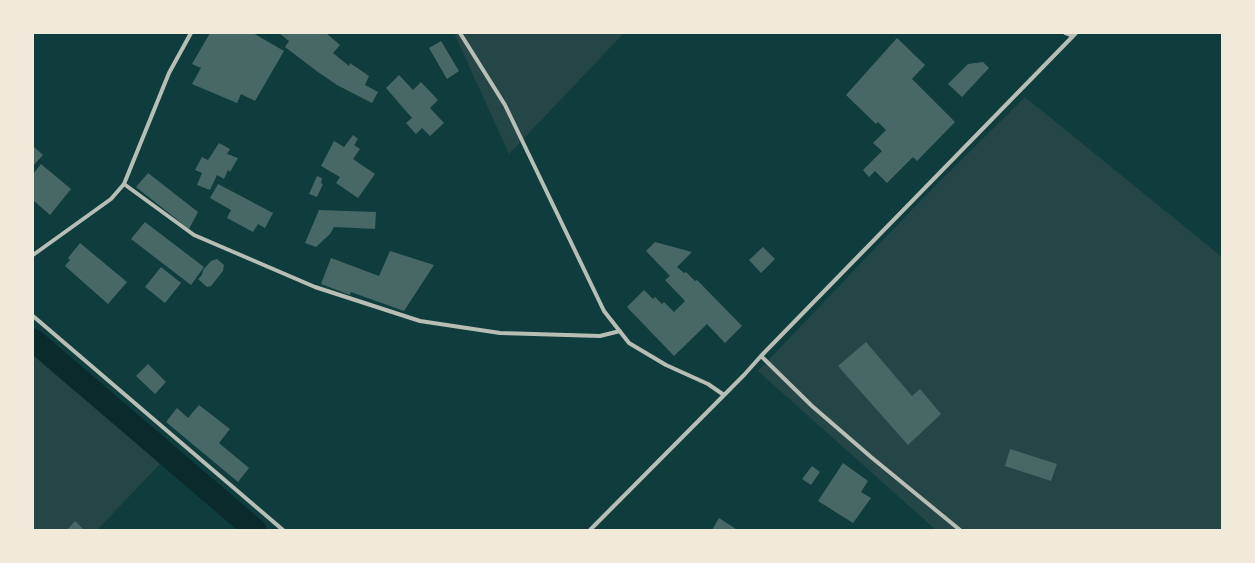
<!DOCTYPE html>
<html>
<head>
<meta charset="utf-8">
<style>
	body { margin:0 }
	#map { position:relative; width:1255px; height:563px; overflow:hidden; background:#0f3d3e; font-family:"Work Sans",sans-serif }
	canvas { display:block }
	.frame { position:absolute; inset:0; border:34px solid #f1e9da; pointer-events:none }
</style>
</head>
<body>
<div id="map">
<canvas width="1255" height="563"></canvas>
<div class="frame"></div>
</div>
<script>
const ctx = document.querySelector('canvas').getContext('2d');
ctx.lineJoin = 'round';
function fillPath(path, color) { ctx.fillStyle = color; ctx.fill(path, 'evenodd'); }
function trace(path, color, width, dash) { ctx.strokeStyle = color; ctx.lineWidth = width; ctx.lineCap = dash ? 'butt' : 'round'; ctx.setLineDash(dash || []); ctx.stroke(path); }
const green = new Path2D(`
	M454 33H624L509 154Z
	M1025 97 1222 257V530H936L758 371 924 197Z
	M33 353 162 462 97 530H33Z`);
const canal = new Path2D(`
	M33 340 255 530`);
const building = new Path2D(`
	M210 33H253L284 51 255 101 241 94 237 103 192 84 201 68 192 64Z
	M279 33H326L340 45 333 53 349 66 350 63 369 76 365 85 378 92 372 103 337 85 318 72 285 47 289 41Z
	M897 38 925 65 912 79 955 122 917 161 913 157 887 183 875 171 869 177 863 170 882 151 873 143 886 130 878 122 876 124 846 95Z
	M441 41 459 71 447 79 429 48Z
	M983 62 989 68 962 97 948 84 968 64Z
	M399 75 413 90 421 82 438 100 430 108 444 123 430 136 422 128 416 134 406 123 412 118 386 88Z
	M353 135 358 139 354 145 360 149 353 159 375 174 358 198 336 183 340 177 321 166 334 141 344 147Z
	M219 143 230 149 227 154 238 158 230 172 228 170 224 179 217 175 210 190 197 185 202 173 195 170 202 157 208 160Z
	M33 146 43 155 33 166Z
	M41 164 71 189 50 215 33 200V174Z
	M148 173 198 212 189 229 136 187Z
	M317 176 322 178 321 183 323 184 317 197 309 194Z
	M218 184 273 213 265 228 258 224 253 232 227 218 231 210 210 198Z
	M319 210 376 212 375 229 334 227 330 234 316 247 305 243Z
	M145 222 204 267 191 285 131 239Z
	M655 242 692 252 677 267 684 273 686 272 695 281 697 280 742 326 725 343 707 324 674 356 627 307 644 290 653 299 655 297 662 304 664 302 674 312 685 301 665 280 670 276 646 251Z
	M80 243 127 282 108 304 65 266 70 260 68 258Z
	M763 247 775 259 761 273 749 260Z
	M390 251 434 265 404 311 351 292 350 295 321 284 331 258 379 276Z
	M217 259 224 265 223 271 211 286 207 287 198 279 202 275 203 270 211 261Z
	M161 267 181 283 165 303 145 287Z
	M866 342 912 396 920 389 941 414 908 445 838 366Z
	M148 364 166 382 155 394 136 376Z
	M199 405 230 429 219 443 249 468 238 482 166 422 177 408 188 418Z
	M1010 449 1057 464 1051 481 1005 466Z
	M843 463 868 481 861 492 871 498 853 523 818 501Z
	M812 466 820 472 811 485 802 479Z
	M719 518 736 529 735 530H712Z
	M75 521 83 529 82 530H67Z`);
const minor = new Path2D(`
	M460 33 505 105 604 311 629 343 666 365 708 384 724 395
	M1065 33 1073 36
	M124 184 194 235 315 287 420 321 500 333 600 336 620 331
	M33 255 111 199 124 184 169 73 191 33
	M33 316 283 530
	M761 356 812 406 871 457 960 530
	M590 530 744 375 761 356 1076 33`);
fillPath(green, '#244646');
trace(canal, '#0a2a2b', 23);
fillPath(building, '#486865');
trace(minor, '#b8beb3', 4);
</script>
</body>
</html>
